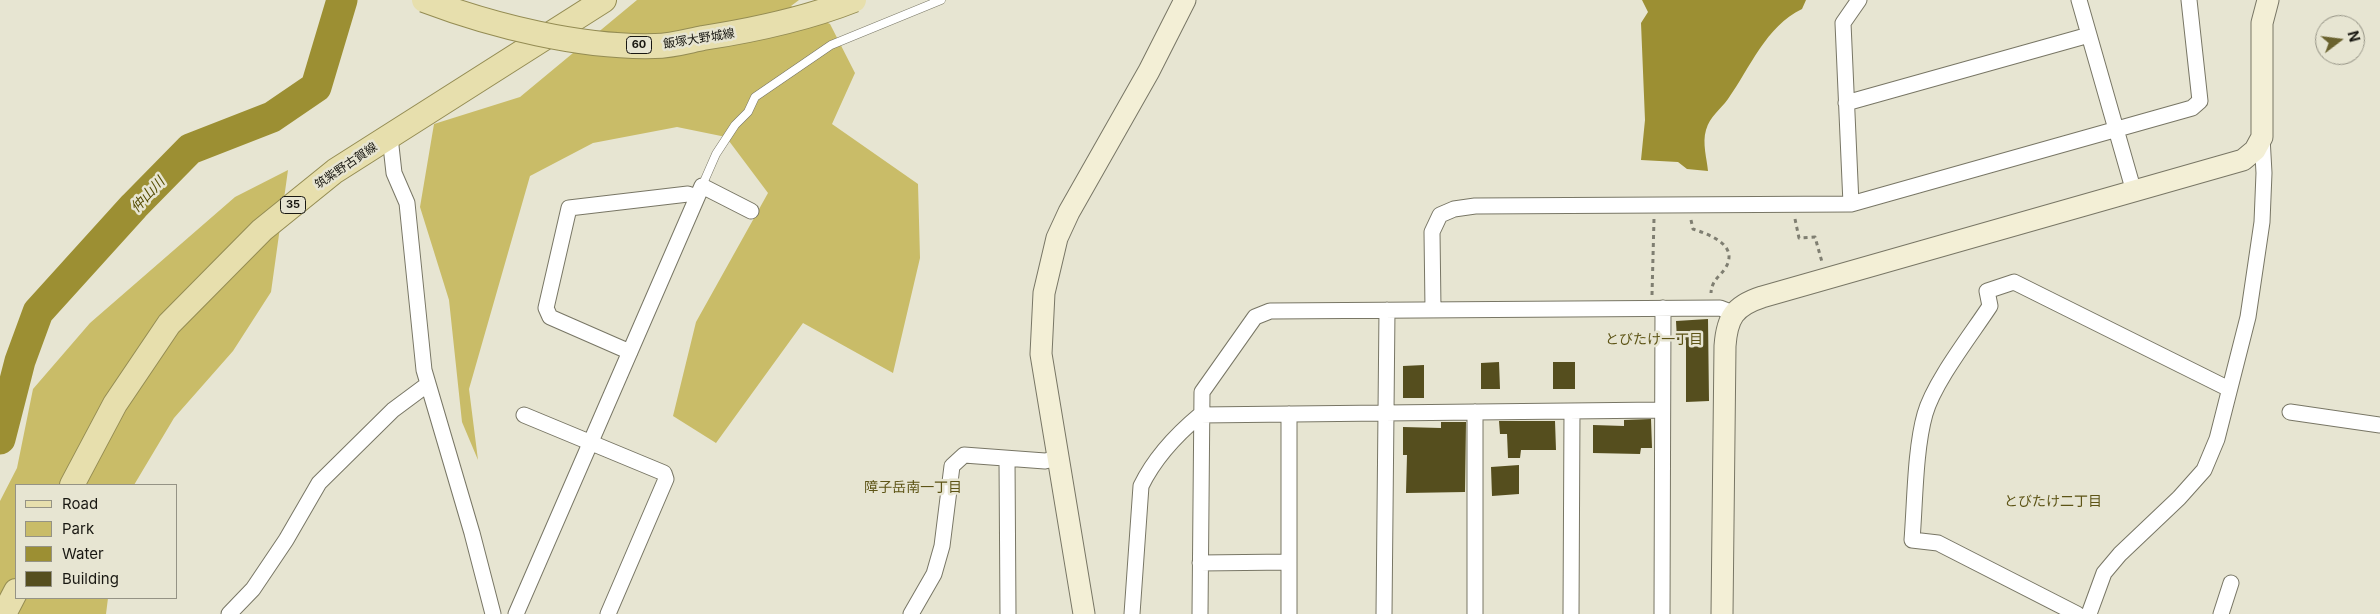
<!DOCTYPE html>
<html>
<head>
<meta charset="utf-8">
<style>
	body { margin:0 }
	#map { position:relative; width:2380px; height:614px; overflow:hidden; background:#e7e5d2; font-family:Inter,sans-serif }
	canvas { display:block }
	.legend { position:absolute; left:15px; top:484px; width:162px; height:115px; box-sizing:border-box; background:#e7e5d2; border:1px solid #959385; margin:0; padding:6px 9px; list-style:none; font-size:15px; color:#191812 }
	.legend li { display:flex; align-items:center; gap:10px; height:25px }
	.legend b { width:25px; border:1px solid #959385 }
	.north { position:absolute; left:2315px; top:15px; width:50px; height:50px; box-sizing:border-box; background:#e7e5d2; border:1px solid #959385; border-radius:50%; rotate:75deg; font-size:14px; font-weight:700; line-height:20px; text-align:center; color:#191812 }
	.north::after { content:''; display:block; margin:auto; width:18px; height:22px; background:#6a622e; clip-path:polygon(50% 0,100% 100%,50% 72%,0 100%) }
</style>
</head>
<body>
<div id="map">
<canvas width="2380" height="614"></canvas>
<ul class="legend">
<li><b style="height:6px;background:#e7dfad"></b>Road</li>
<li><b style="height:14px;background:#c9bc68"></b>Park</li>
<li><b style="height:14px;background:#9c8f33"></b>Water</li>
<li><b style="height:14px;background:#554e1e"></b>Building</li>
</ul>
<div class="north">N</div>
</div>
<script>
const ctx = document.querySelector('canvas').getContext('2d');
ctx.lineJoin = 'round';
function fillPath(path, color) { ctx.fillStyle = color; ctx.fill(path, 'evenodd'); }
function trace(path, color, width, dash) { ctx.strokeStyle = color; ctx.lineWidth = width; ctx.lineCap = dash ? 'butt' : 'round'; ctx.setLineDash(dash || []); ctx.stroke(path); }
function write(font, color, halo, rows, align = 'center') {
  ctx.font = font + ' Inter,"Noto Sans JP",sans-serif'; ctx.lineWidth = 5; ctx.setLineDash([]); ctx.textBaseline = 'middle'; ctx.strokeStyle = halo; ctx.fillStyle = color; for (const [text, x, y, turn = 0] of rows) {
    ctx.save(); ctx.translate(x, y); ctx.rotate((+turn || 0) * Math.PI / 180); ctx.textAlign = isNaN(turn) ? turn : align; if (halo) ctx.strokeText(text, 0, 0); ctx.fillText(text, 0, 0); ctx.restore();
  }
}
const green = new Path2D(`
	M637 0H799L791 6 830 24 855 73 832 124 918 184 920 258 893 373 803 323 716 443 673 416 696 322 768 193 726 137 677 127 593 143 530 176 469 389 478 460 462 422 449 300 420 207 434 124 520 97Z
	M288 170 271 292 233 351 174 418 134 485H16V598H108L106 614H0V501L17 468 33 389 90 323 235 197Z`);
const water = new Path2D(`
	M1642 0H1806L1802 9C1766 26 1750 68 1728 99 1720 110 1710 116 1706 130 1702 143 1707 159 1708 171L1687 169 1678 162 1641 160 1645 120 1641 23 1648 12Z`);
const river = new Path2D(`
	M0 439 20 361 38 312 134 206 190 149 272 117 316 87 342 0`);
const building = new Path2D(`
	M1708 319 1709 401 1686 402V340H1677L1676 321Z
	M1499 362 1500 389H1481V363Z
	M1553 362H1575V389H1553Z
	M1424 365V398H1403V366Z
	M1651 419 1652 448H1641L1640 454 1593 453V425L1624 426V420Z
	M1499 421H1555L1556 450H1521L1520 458H1508L1507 434H1500Z
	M1441 422H1466L1465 492 1406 493 1407 455H1403V427L1441 428Z
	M1519 465V494L1492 496 1491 467Z`);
const path = new Path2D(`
	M1795 219 1799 238 1815 237 1822 262
	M1691 220 1693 229C1707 234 1739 244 1726 267 1720 277 1712 279 1711 293
	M1652 295 1654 219`);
const lane = new Path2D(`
	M702 186 716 154 735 125 748 112 755 97 831 45 941 0`);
const street = new Path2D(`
	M2079 0 2134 192
	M1846 103 2089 35
	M390 137 394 173 407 203 424 370 472 533 493 614
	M1851 204 1843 23 1859 0
	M1433 309 1432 232 1440 215 1454 209 1475 206 1851 204 2192 108 2200 101 2189 0
	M630 352 550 317 546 308 569 208 688 194 697 197
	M1475 412V614
	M2290 412 2380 425
	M1289 414V614
	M524 415 664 473 666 479 608 614
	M1007 459 1008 614
	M1200 563 1289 562
	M229 614 253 589 286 540 319 483 393 410 428 384
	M516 614 702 186 751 211
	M911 614 934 574 942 546 952 466 964 455 1045 461 1059 458
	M1132 614 1141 486C1155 457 1176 435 1200 415L1661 410
	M1200 614 1202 392 1255 317 1270 311 1720 308 1733 313
	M1384 614 1387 310
	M1571 614 1572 411
	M1662 614 1663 308
	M2077 614 1938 543 1912 540C1915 503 1915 449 1925 414 1934 382 1971 335 1990 306L1987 291 2014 282 2229 389
	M2089 614 2104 573 2120 554 2179 498 2204 470 2217 439 2248 317 2262 222 2264 173 2262 137
	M2221 614 2231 583`);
const secondary = new Path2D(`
	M1084 614 1041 354 1044 293 1057 238 1069 212 1149 71 1185 0
	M1722 614 1725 346C1727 318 1734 306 1762 297L2243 160 2255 150 2262 137V23L2268 0`);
const primary = new Path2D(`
	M72 485 115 404 169 324 262 230 335 171 604 0
	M4 614 16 591`);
const primaryBridge = new Path2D(`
	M424 0C493 26 581 48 655 46 671 46 688 41 703 38 755 30 806 19 854 0`);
const shields = [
	[639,45,25],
	[293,205,25]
];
const shieldNames = [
	["60",639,45],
	["35",293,205]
];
const streetNames = [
	["飯塚大野城線",699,39,-9],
	["筑紫野古賀線",346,166,-34]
];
const waterNames = [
	["仲山川",148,195,-47]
];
const neighbourhoodNames = [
	["とびたけ一丁目",1654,340],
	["障子岳南一丁目",913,488],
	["とびたけ二丁目",2053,502]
];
fillPath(green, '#c9bc68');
fillPath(water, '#9c8f33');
trace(river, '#9c8f33', 31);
fillPath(building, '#554e1e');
trace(lane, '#787665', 9);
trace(street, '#787665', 17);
trace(secondary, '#787665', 23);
trace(primary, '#948c53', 26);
trace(path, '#7f7e71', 3, [4, 4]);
trace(lane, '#fff', 8);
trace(street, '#fff', 15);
trace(secondary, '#f3efd6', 21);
trace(primary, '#e7dfad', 24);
trace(primaryBridge, '#948c53', 26, []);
trace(primaryBridge, '#e7dfad', 24);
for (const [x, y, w] of shields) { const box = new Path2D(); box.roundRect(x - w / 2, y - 8.5, w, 17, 4); ctx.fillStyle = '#e7e5d2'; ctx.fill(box); trace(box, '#191812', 1); }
write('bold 11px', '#191812', null, shieldNames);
write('12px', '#191812', '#e7e5d2', streetNames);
write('italic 14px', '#564d03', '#e7e5d2', waterNames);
write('14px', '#5d5416', '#e7e5d2', neighbourhoodNames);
</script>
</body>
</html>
